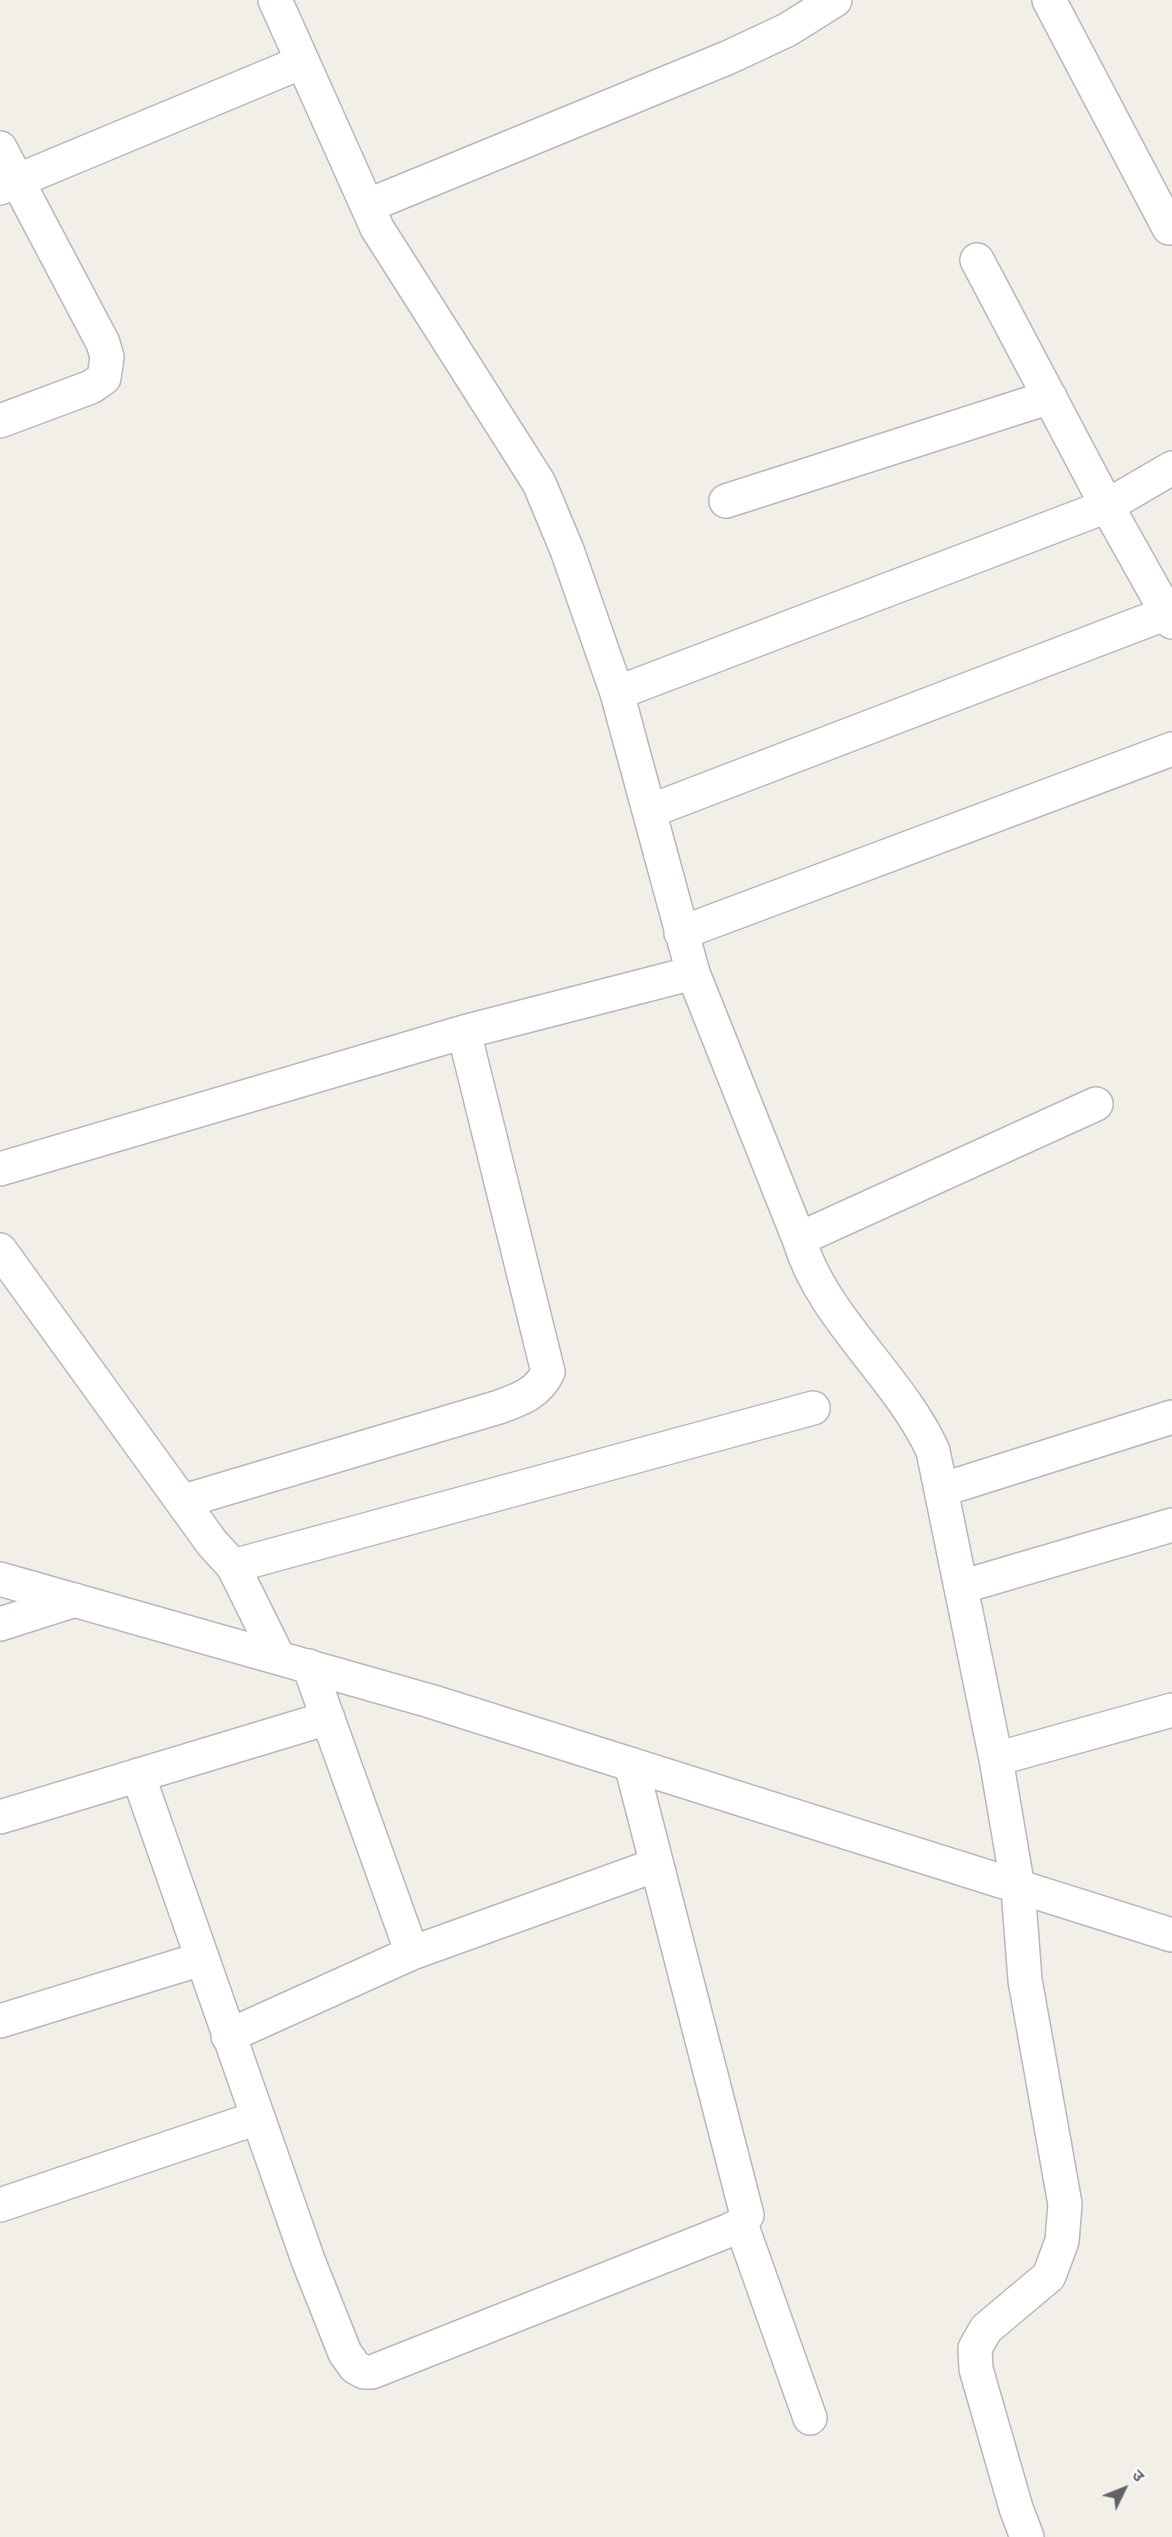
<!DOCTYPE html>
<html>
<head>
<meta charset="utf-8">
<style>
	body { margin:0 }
	#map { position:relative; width:1172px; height:2537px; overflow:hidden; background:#f1efe8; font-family:Overpass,"Noto Sans Devanagari",sans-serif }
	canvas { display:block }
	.north { position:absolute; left:1094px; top:2459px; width:60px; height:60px; -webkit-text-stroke:4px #fff; paint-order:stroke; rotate:47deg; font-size:16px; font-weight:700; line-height:24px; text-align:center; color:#5f6368 }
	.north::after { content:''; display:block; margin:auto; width:21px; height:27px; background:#5f6368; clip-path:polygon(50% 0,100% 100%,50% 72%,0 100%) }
</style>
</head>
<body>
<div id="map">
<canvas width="1172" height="2537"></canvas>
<div class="north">उ</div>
</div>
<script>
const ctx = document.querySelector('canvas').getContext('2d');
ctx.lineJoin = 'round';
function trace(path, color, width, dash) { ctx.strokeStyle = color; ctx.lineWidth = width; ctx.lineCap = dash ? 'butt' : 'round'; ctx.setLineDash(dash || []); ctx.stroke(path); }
const minor = new Path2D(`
	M275 0 377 228 539 483 567 550 617 693 693 973 799 1239C822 1318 899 1376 933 1451L996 1759 1018 1888 1025 1980 1065 2204 1062 2241 1049 2276 986 2329 975 2348 976 2369 1016 2508 1027 2537
	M1049 0 1169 228
	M0 148 103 343 107 357 104 378 91 387 0 421
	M0 188 302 62
	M367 206 727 58 787 30 835 0
	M977 260 1107 506 1172 622
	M726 501 1050 397
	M617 693 1107 506 1172 468
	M650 811 1167 613
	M681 933 1172 749
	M0 1169 464 1032 693 973
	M799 1239 1096 1104
	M0 1250 212 1543 233 1566 278 1657
	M941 1490 1172 1417
	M184 1501 499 1407C521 1399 538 1393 548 1372L464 1032
	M233 1566 813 1408
	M0 1579 430 1701 1172 1935
	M961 1587 1172 1525
	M0 1624 75 1600
	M309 1666 412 1953 656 1865
	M996 1759 1172 1710
	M138 1775 308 2260 345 2353 355 2367 364 2372H372L730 2230 741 2224 747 2215 631 1764
	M0 1817 328 1718
	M0 2021 201 1959
	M228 2036 412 1953
	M0 2205 257 2118
	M741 2224 810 2418`);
trace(minor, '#b5b8bc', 36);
trace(minor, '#fff', 33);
</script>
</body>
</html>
